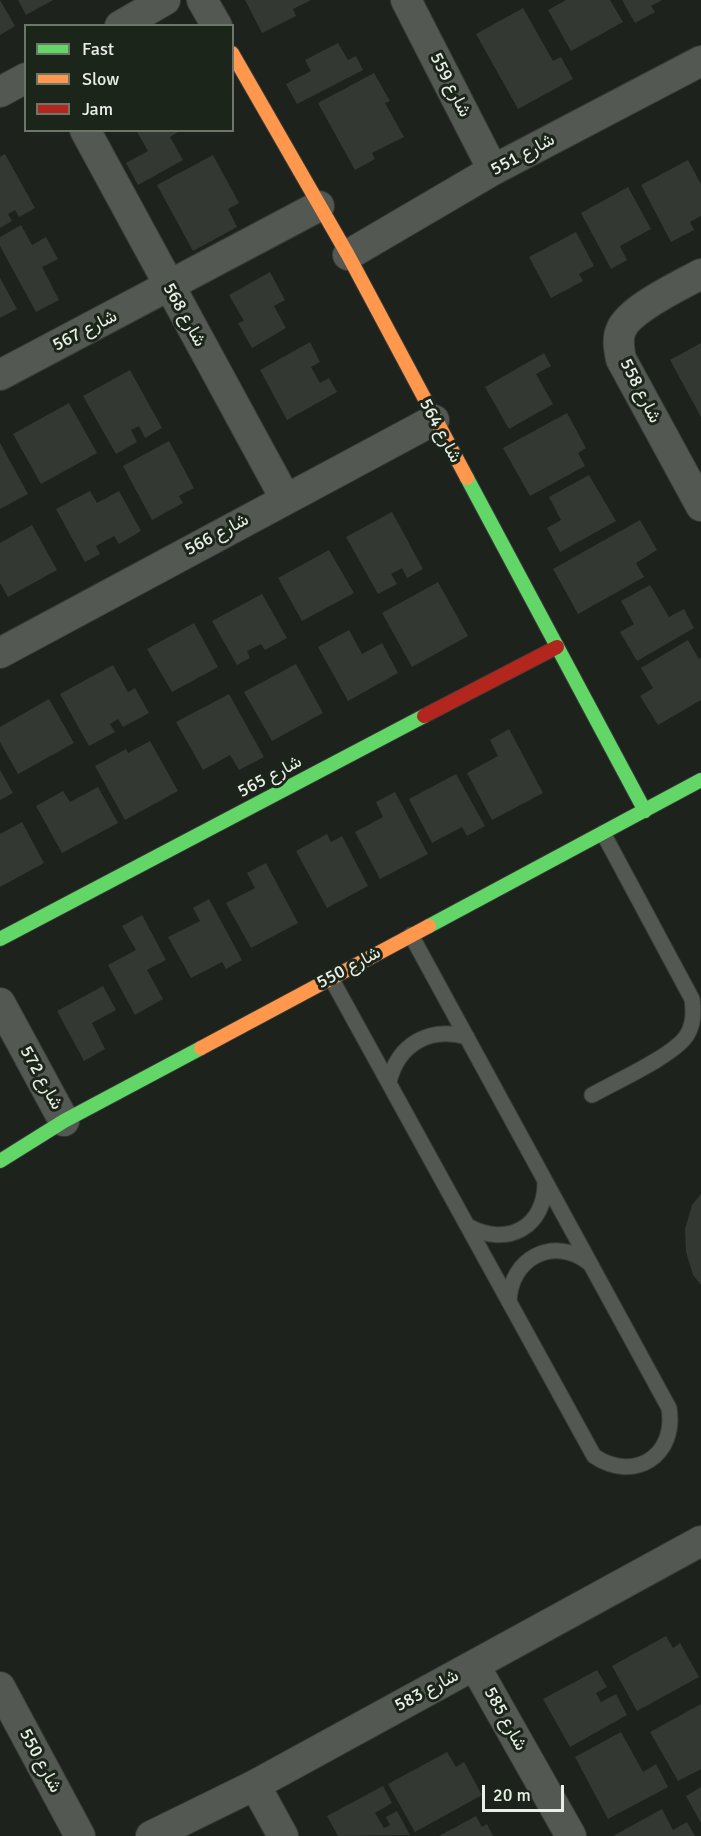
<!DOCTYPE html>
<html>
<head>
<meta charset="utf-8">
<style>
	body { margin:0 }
	#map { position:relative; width:701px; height:1836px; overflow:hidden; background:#1d221d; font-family:Signika,sans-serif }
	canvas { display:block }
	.legend { position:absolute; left:24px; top:24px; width:210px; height:108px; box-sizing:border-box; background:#1c251a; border:2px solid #6e766c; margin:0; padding:8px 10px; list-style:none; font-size:18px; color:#e9efe8 }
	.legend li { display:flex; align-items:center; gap:12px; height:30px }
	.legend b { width:30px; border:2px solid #6e766c }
	.scale { position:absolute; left:482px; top:1785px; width:82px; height:27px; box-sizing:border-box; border:3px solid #e9efe8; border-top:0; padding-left:8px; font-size:18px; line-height:21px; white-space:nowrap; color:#e9efe8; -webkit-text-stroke:4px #1c251a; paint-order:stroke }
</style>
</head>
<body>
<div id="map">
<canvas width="701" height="1836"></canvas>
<ul class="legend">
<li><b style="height:8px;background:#63d668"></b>Fast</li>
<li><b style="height:8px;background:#ff974d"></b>Slow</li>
<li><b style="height:8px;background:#b3261e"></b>Jam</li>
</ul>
<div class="scale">20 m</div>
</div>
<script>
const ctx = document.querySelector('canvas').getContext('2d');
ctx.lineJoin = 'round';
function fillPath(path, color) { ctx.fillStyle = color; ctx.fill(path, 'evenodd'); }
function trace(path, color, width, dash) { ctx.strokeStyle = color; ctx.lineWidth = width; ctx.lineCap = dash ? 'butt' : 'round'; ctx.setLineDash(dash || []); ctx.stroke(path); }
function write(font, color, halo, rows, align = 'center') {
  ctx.font = font + ' Signika,Vazirmatn,sans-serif'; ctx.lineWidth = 6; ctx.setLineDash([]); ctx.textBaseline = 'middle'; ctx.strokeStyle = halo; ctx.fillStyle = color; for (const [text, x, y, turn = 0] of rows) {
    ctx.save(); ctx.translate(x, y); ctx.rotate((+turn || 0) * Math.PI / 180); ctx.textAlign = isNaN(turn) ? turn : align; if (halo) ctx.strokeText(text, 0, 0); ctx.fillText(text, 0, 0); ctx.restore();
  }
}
const building = new Path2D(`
	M0 0 15 26 0 35Z
	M18 0H53L26 15Z
	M245 0H311L293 9 296 16 262 33Z
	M566 0H610L623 22 571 51 548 10Z
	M622 0H662L651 6 655 12 635 23Z
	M523 8 553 61 561 57 573 79 518 109 476 34Z
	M338 43 348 60 356 56 363 70 297 104 286 84 311 71 305 60Z
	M374 73 390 101 385 103 404 137 372 153 375 159 355 170 318 103Z
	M136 130H181L170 137 183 160 138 185 126 163 148 151Z
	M5 154 35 208 19 217 15 210 8 214 12 221 0 228V157Z
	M213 155 239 203 228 209 237 227 193 251 157 185Z
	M688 160 701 184V216L690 222 694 230 671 242 641 185Z
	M628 187 651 229 620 246 627 260 611 269 581 213Z
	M21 225 32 245 46 237 58 259 42 267 59 300 36 312 0 246V237Z
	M576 232 594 266 579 274 583 281 551 298 529 257Z
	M270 272 285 300 274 306 286 328 252 348 238 323 244 321 229 295Z
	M0 278 17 309 0 318Z
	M310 342 320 362 311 367 320 383 329 378 337 392 287 420 260 370Z
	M701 343V417L670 360Z
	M544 353 551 366 536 374 553 404 509 429 485 387Z
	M130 370 162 428 145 438 139 426 131 430 137 442 116 454 83 396Z
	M69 403 97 453 41 484 13 434Z
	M567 413 586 448 578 453 585 466 530 496 503 448Z
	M169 441 194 488 179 496 183 503 152 520 123 466Z
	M0 443 28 494 0 509Z
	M589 475 616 521 560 552 547 528 561 520 549 497Z
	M90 491 97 503 119 491 141 531 119 544 114 536 96 546 100 554 85 562 56 509Z
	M392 512 423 569 407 578 402 568 391 574 397 584 378 594 346 537Z
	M640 520 657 550 636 563 644 577 578 614 553 569Z
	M32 525 57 570 8 597 0 583V543Z
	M329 550 354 593 302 621 278 578Z
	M438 582 468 636 412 667 382 613Z
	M650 585 669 617 684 609 694 628 637 661 620 632 634 624 621 601Z
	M262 594 287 638 265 650 261 644 247 651 250 658 237 665 212 621Z
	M194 623 218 667 172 692 147 649Z
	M349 630 362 654 382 643 398 673 348 701 318 647Z
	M688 640 699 659 701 657V700L658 725 640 696 653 688 641 668Z
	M296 664 323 713 272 741 244 692Z
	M113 665 128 692 135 688 149 713 123 727 118 719 110 724 115 732 89 746 60 694Z
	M229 694 264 757 239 770 230 755 203 770 176 722Z
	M49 699 74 743 18 774 0 742V727Z
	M509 729 543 793 492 820 467 773 498 756 490 740Z
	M150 741 178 791 125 820 95 766 126 749 128 753Z
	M0 770 13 793 0 800Z
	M456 774 485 826 467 836 462 827 432 843 409 799Z
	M98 787 118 823 62 853 36 806 63 791 70 802Z
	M395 792 428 854 380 879 355 832 383 817 376 802Z
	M22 822 44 863 0 887V834Z
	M327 834 331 842 342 836 368 886 327 908 296 851Z
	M266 863 298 923 251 948 226 903 255 888 247 873Z
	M209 899 242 960 226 969 222 962 191 978 168 937 200 921 193 908Z
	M142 915 166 960 147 970 163 999 135 1015 108 965 136 950 122 926Z
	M103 986 116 1010 92 1023 105 1049 84 1061 57 1011Z
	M701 1194V1285L693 1275 686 1252 685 1229 692 1205Z
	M666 1636 673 1648 680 1643 699 1677 637 1711 612 1666Z
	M597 1670 607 1687 596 1693 601 1702 616 1694 627 1715 570 1747 543 1699Z
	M701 1704V1769L678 1781 650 1732Z
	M621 1732 643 1772 656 1764 668 1787 608 1819 575 1757Z
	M447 1752 456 1767 464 1762 482 1795 415 1832 388 1784Z
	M383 1786 392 1803 375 1813 384 1828 390 1825 386 1817 397 1811 410 1835 338 1836 327 1816Z
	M701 1787V1823L686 1796Z
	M662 1809 673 1830 687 1822 695 1836H613Z
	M476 1816 482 1827 487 1824 493 1836H439Z`);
const lane = new Path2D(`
	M331 978 594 1456C634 1483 677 1456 669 1408L411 935
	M389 1082C398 1044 430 1026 467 1037
	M592 1095C615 1082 675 1055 687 1035 694 1024 694 1012 692 999L603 833
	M468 1226C507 1248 546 1227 545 1181
	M509 1302C510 1258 554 1235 589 1263`);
const street = new Path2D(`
	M202 0 217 26
	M406 0 493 170
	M120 26 165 0
	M0 92 26 78
	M85 130 285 498
	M348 255 493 170 701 61
	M701 274C681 285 629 309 621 330 617 339 619 349 621 359L701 506
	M0 375 319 206
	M0 653 434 420
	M0 1003 64 1121
	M475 1666 571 1836
	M0 1687 80 1836
	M255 1785 283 1836
	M151 1836 255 1785 701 1541`);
const fast = new Path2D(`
	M467 478 645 811
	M429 926 701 780
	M0 939 424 716
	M0 1161 64 1121 201 1048`);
const slow = new Path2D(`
	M232 53 348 255 467 478
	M201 1048 429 926`);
const jam = new Path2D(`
	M424 716 557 647`);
const streetNames = [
	["شارع 559",450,85,63],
	["شارع 551",523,155,-28],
	["شارع 568",184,315,61],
	["شارع 567",85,331,-27],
	["شارع 558",640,391,63],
	["شارع 564",440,431,62],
	["شارع 566",217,535,-28],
	["شارع 565",270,777,-28],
	["شارع 550",349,968,-28],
	["شارع 572",41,1078,61],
	["شارع 583",427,1691,-28],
	["شارع 585",505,1719,61],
	["شارع 550",40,1761,62]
];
fillPath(building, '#343833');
trace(lane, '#393c38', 17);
trace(street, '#393c38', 32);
trace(fast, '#393c38', 16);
trace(slow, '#393c38', 16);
trace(jam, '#393c38', 16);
trace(lane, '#545853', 15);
trace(street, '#545853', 30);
trace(fast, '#63d668', 14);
trace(slow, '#ff974d', 14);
trace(jam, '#b3261e', 14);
write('18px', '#e9efe8', '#1c251a', streetNames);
</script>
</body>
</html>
